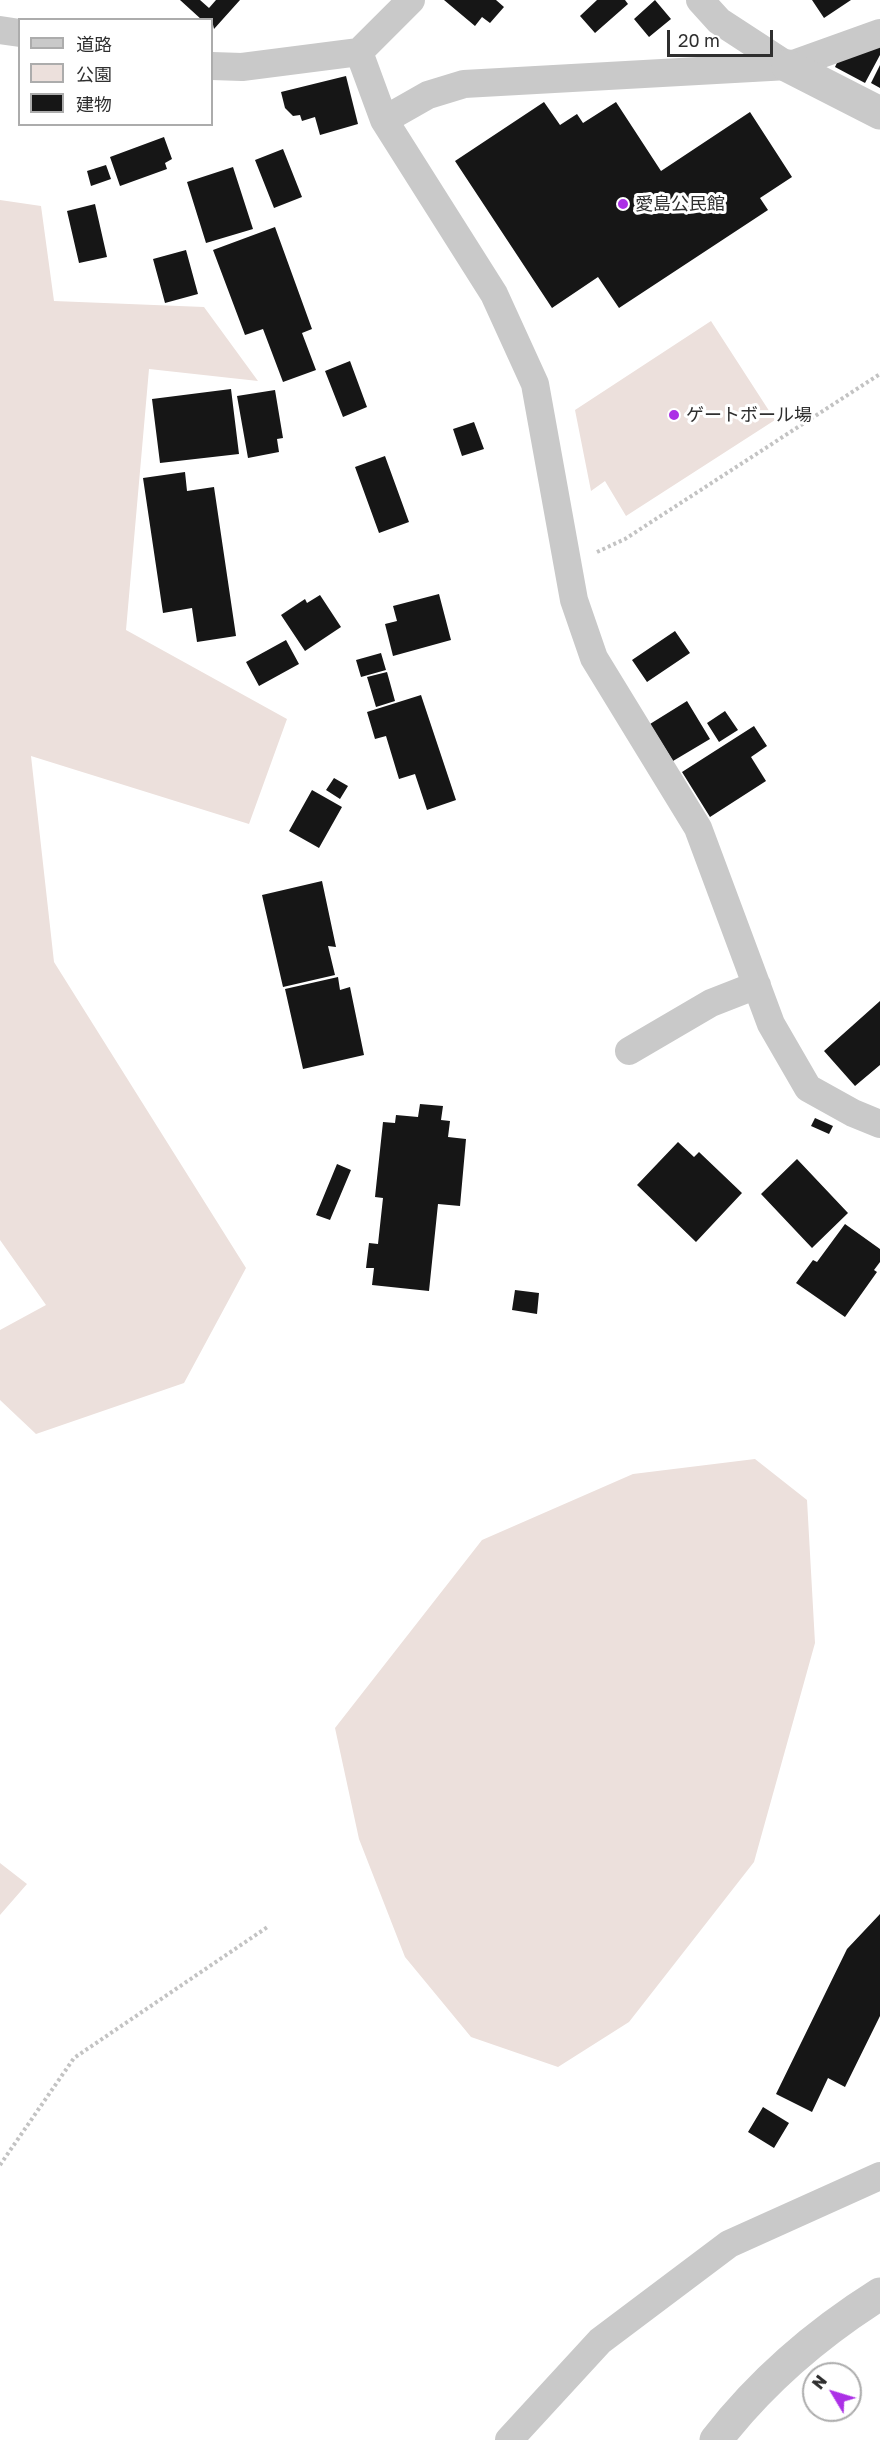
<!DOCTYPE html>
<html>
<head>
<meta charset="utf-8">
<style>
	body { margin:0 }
	#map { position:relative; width:880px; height:2440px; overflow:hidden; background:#fff; font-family:"Golos Text","Noto Sans JP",sans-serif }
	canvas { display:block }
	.legend { position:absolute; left:18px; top:18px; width:195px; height:108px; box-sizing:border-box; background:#fff; border:2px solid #acacac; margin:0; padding:8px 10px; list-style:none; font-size:18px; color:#2f2f2f }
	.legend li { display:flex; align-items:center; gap:12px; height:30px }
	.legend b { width:30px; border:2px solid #acacac }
	.north { position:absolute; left:802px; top:2362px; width:60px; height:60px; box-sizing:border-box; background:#fff; border:2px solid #acacac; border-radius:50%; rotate:308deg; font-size:16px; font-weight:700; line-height:24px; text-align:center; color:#2f2f2f }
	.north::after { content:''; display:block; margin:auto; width:21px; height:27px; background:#ac30e6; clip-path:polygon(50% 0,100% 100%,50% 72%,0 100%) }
	.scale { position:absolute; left:667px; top:30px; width:106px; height:27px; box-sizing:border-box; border:3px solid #2f2f2f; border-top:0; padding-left:8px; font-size:18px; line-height:21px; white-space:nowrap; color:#2f2f2f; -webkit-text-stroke:4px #fff; paint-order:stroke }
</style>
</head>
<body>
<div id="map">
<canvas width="880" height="2440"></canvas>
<ul class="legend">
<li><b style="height:8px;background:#c9c9c9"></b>道路</li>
<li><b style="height:16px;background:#ece0dc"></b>公園</li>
<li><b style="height:16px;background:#161616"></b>建物</li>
</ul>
<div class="north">N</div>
<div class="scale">20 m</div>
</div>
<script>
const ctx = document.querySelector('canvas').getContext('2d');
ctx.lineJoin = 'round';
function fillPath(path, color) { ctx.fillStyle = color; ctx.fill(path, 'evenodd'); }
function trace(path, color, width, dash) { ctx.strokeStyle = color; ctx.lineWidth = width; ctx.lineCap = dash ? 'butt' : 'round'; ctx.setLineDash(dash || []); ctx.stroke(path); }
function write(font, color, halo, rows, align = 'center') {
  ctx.font = font + ' "Golos Text","Noto Sans JP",sans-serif'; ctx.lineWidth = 6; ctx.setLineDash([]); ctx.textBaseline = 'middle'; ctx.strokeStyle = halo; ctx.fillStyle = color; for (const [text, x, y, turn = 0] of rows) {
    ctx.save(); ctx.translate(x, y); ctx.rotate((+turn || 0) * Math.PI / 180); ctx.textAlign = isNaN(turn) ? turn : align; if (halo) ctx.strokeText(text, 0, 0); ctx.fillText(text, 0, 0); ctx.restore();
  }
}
const green = new Path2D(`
	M0 200 41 206 54 301 204 307 258 381 149 369 126 630 287 719 249 824 31 756 54 962 246 1268 184 1383 36 1434 0 1400V1330L46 1305 0 1240Z
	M711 321 775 420 626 516 605 481 591 491 575 410Z
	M755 1459 807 1500 815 1643 754 1862 629 2022 558 2067 471 2037 405 1957 359 1839 335 1728 482 1540 633 1474Z
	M0 1863 27 1884 0 1915Z`);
const building = new Path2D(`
	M180 0H200L209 8 216 0H240L214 29 212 20H202Z
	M444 0H496L504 7 490 23 482 17 475 26Z
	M597 0H625L628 4 595 33 580 16Z
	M655 0 671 19 649 37 634 19Z
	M812 0H851L824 18Z
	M880 46V55L865 83 835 67 843 50Z
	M880 65V88L871 83Z
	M346 76 358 124 320 135 315 117 302 121 300 115 293 116 285 108 281 92Z
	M544 102 560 125 577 114 583 123 616 102 661 171 750 112 792 177 760 198 768 210 619 308 598 277 552 308 455 161Z
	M164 137 172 159 165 163 167 169 120 186 110 157Z
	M283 149 302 197 274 208 255 160Z
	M106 165 111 179 91 186 87 171Z
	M233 167 253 229 206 243 187 182Z
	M95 204 107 257 79 263 67 211Z
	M275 227 312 329 302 333 316 370 283 382 263 329 245 335 213 250Z
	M186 250 198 294 165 303 153 259Z
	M350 361 367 407 343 417 325 371Z
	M231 389 239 454 160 463 152 399Z
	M275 390 283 438 277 439 279 452 248 458 237 396Z
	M474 422 484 449 462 456 453 429Z
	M385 456 409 522 379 533 355 467Z
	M185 472 187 491 214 487 236 636 197 642 192 608 163 613 143 478Z
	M439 594 451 640 393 656 385 624 397 621 393 606Z
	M320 595 341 627 305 651 281 615 305 599 307 603Z
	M675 631 690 653 647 682 632 660Z
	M286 640 299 664 259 686 246 662Z
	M381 653 386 670 361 677 356 660Z
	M387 672 395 701 376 707 367 677Z
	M421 695 456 800 427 810 415 774 399 779 386 736 375 739 367 712Z
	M687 701 710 739 673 761 650 724Z
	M725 711 738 730 719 742 707 723Z
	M754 726 767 746 751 757 766 781 710 817 682 772Z
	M334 778 348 786 340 799 326 790Z
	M312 790 342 807 319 848 289 831Z
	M322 881 336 947 328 946 335 975 283 987 262 895Z
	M338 977 340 990 350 987 364 1055 303 1069 285 989Z
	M880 1001V1065L855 1086 824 1051Z
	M420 1104 443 1106 441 1120 450 1121 448 1137 466 1139 460 1206 438 1204 429 1291 372 1285 374 1268H366L369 1243 378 1244 383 1198 375 1197 383 1122 395 1123 396 1115 418 1117Z
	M815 1118 833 1126 829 1134 811 1126Z
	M678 1142 694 1157 699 1152 742 1193 696 1242 637 1185Z
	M797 1159 848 1213 812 1248 761 1194Z
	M337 1164 351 1170 330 1220 316 1215Z
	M845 1224 880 1249V1262L874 1270 877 1272 845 1317 796 1283 813 1260 817 1262Z
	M515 1290 539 1293 537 1314 512 1310Z
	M880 1914V2016L845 2087 828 2078 812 2112 776 2094 847 1949Z
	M763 2107 789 2123 774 2148 748 2132Z`);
const path = new Path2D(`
	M597 552 625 539 880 374
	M0 2165 74 2058 269 1926`);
const minor = new Path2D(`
	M700 0 719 21 788 66
	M0 30 20 33
	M359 52 384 120 494 294 535 384 574 600 594 658 698 828 771 1024 808 1088 853 1113 880 1124
	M212 66 242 67 359 52 411 0
	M384 120 428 95 464 84 788 66 880 33
	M629 1051 711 1003 757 985
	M509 2440 600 2341 729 2244 880 2176`);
const tertiary = new Path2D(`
	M788 66 880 113
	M716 2440C761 2382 818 2333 880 2294`);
const markers = [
	[623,204,6,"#ac30e6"],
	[674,415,6,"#ac30e6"]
];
const poiNames = [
	["愛島公民館",635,204],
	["ゲートボール場",686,415]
];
fillPath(green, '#ece0dc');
fillPath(building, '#161616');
trace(path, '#c3c3c3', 4, [3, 3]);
trace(minor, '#c9c9c9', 28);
trace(tertiary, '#c9c9c9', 33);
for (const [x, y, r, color] of markers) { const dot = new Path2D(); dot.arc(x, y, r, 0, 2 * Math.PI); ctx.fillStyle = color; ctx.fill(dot); trace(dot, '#fff', 2); }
write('18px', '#2f2f2f', '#fff', poiNames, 'left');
</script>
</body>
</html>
